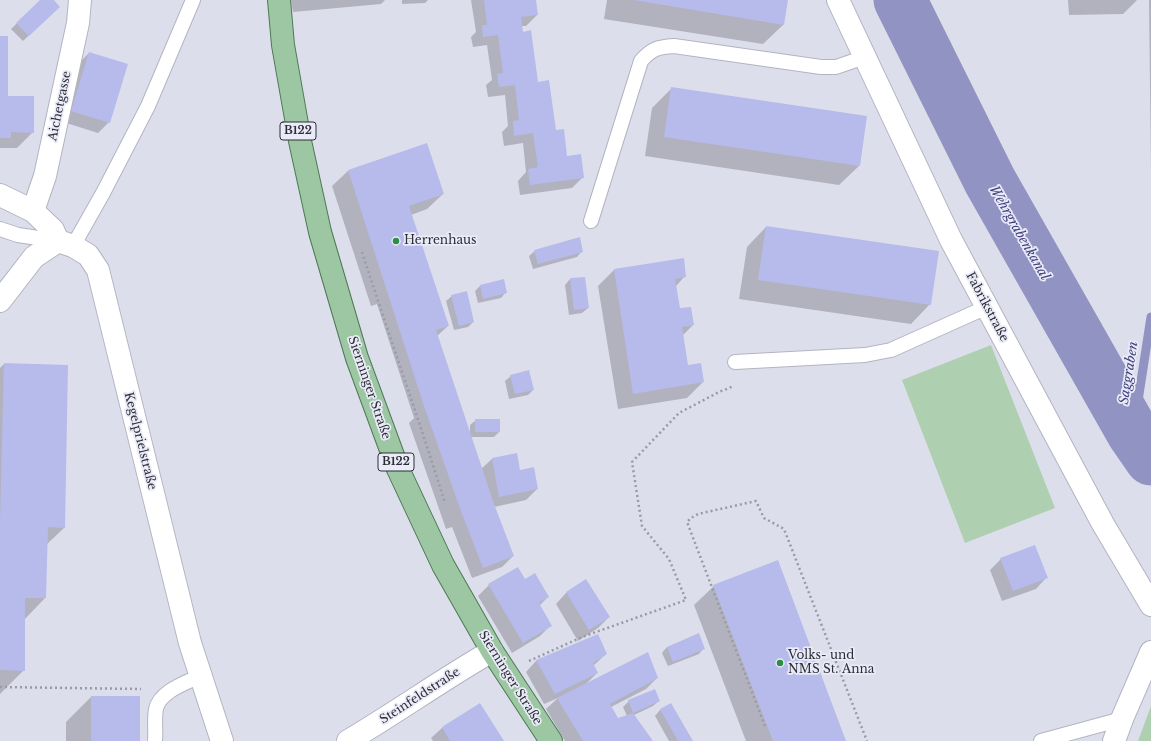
<!DOCTYPE html>
<html>
<head>
<meta charset="utf-8">
<style>
	body { margin:0 }
	canvas { display:block; background:#dddeec }
</style>
</head>
<body>
<canvas width="1151" height="741"></canvas>
<script>
const ctx = document.querySelector('canvas').getContext('2d');
ctx.lineJoin = 'round';
function fillPath(path, color) { ctx.fillStyle = color; ctx.fill(path, 'evenodd'); }
function trace(path, color, width, dash) { ctx.strokeStyle = color; ctx.lineWidth = width; ctx.lineCap = dash ? 'butt' : 'round'; ctx.setLineDash(dash || []); ctx.stroke(path); }
function write(font, color, halo, rows, align = 'center') {
  ctx.font = font + ' "Libre Baskerville",serif'; ctx.lineWidth = 3.5; ctx.setLineDash([]); ctx.textBaseline = 'middle'; ctx.strokeStyle = halo; ctx.fillStyle = color; for (const [text, x, y, turn = 0] of rows) {
    ctx.save(); ctx.translate(x, y); ctx.rotate((+turn || 0) * Math.PI / 180); ctx.textAlign = isNaN(turn) ? turn : align; if (halo) ctx.strokeText(text, 0, 0); ctx.fillText(text, 0, 0); ctx.restore();
  }
}
const green = new Path2D(`
	M991 345 1055 508 965 543 902 380Z
	M1151 706V741H1138Z`);
const shadow = new Path2D(`
	M41 0H53L59 7 23 41 11 29Z
	M291 0H385L381 4 293 12Z
	M402 0H428L425 3 402 4Z
	M471 0H535L537 15 526 26H521L537 83 555 131 567 157 583 177 572 188 520 195 518 181 526 172 523 143 504 146 502 132 508 126 505 95 488 97 486 85 492 80 487 45 473 47 471 37 476 32Z
	M607 0H787L783 25 763 44 604 19Z
	M1068 0H1137L1123 14 1069 15Z
	M1149 0H1151V173Z
	M0 37 7 97 33 132 17 148H0Z
	M89 53 109 122 98 133 60 121 78 64Z
	M672 88 859 166 839 185 645 156 652 108Z
	M427 145 443 194 427 209 411 215 448 326 437 336 470 435V425L476 420 499 432 494 437H470L481 469 492 459 516 454 519 471 533 468 537 489 526 500 494 507 513 556 502 567 472 578 452 527 446 529 409 423 414 418 377 304 371 306 332 186 348 171Z
	M766 227 930 304 911 324 739 299 747 247Z
	M535 251H582L577 257 533 269 529 256Z
	M614 270 685 276 676 286 679 310 693 325 682 336 687 367 703 382 687 398 618 409 598 286Z
	M570 279 588 308 582 313 569 315 565 285Z
	M503 280 506 292 501 298 478 303 475 291 480 286Z
	M452 296 473 322 468 327 454 330 446 301Z
	M4 364 64 528 46 545 45 598 24 620V670L0 694V368Z
	M511 376 533 390 528 395 509 399 505 381Z
	M1001 559 1046 578 1036 589 1002 601 990 570Z
	M525 580 548 597 539 606 551 625 540 636 512 653 478 596 489 585Z
	M586 581 609 617 598 628 578 641 556 604 566 593Z
	M714 586 845 741H746L694 605Z
	M597 635 606 654 593 666 597 673 587 683 657 678 646 689 611 707 618 719 627 716 623 707 629 701H659L653 706 634 715 652 741H565L546 709 558 698 544 704 526 672 536 661Z
	M699 635 704 648 699 654 668 666 662 653 667 647Z
	M91 697 139 741H66V722Z
	M480 704 503 741H433L431 738 442 728Z
	M671 704 692 741H669L655 716 660 710Z`);
const stream = new Path2D(`
	M1133 433 1151 317`);
const river = new Path2D(`
	M900 0 990 181 1133 433 1151 459`);
const building = new Path2D(`
	M40 0H54L60 7 29 36 16 23Z
	M484 0H536L538 15 521 17 523 32 531 30 538 82 549 80 556 130 564 129 567 156 581 154 584 178 530 185 528 169 538 167 533 133 514 136 513 121 519 120 515 85 499 87 497 74 503 73 498 35 483 37 482 25H487Z
	M634 0H788L784 25Z
	M0 36H8V96H34V133L11 132V138H0Z
	M89 52 128 64 110 123 71 111Z
	M671 87 867 116 860 166 664 137Z
	M427 143 444 194 409 206 449 326 436 330 494 504 514 556 483 568 462 514 424 406 348 170Z
	M766 226 939 251 931 305 758 280Z
	M580 237 583 252 538 264 534 250Z
	M684 258 686 277 675 279 680 308 691 307 694 325 682 327 688 365 701 363 704 382 633 394 614 269Z
	M585 277 589 308 574 310 570 278Z
	M504 279 507 293 483 299 480 285Z
	M467 291 474 322 459 326 451 295Z
	M4 363 68 365 65 528 48 527 46 598H25V671L0 670V523Z
	M529 370 534 390 515 394 510 375Z
	M475 419H500V432H475Z
	M517 453 520 470 534 467 538 489 499 497 492 458Z
	M1035 545 1048 578 1013 591 1000 558Z
	M778 560 846 741H773L713 585Z
	M518 567 525 579 535 573 549 597 539 603 552 626 523 643 488 584Z
	M586 579 610 617 589 630 566 592Z
	M699 633 705 649 673 662 667 647Z
	M598 634 607 654 593 663 598 673 555 694 536 660Z
	M648 652 658 678 610 704 618 718 633 713 628 700 655 689 660 701 633 713 653 741H583L557 698Z
	M91 696H140V741H91Z
	M480 703 504 741H450L442 727Z
	M671 703 693 741H678L660 709Z`);
const path = new Path2D(`
	M362 252C389 336 419 419 445 503
	M529 661 582 637 686 600 669 559 642 526 632 462 679 413 719 392 734 386
	M0 687 141 689
	M765 726 687 522 691 518 698 514 756 501 764 518 784 529 867 741`);
const lane = new Path2D(`
	M591 221 641 61C651 49 658 47 674 46L821 67H836L865 57
	M0 229 18 235 58 241
	M73 246 103 193 148 106 193 0
	M735 362 865 355 891 350 987 307
	M155 741C156 731 154 719 156 709 160 691 186 683 200 676
	M1041 741 1122 719`);
const street = new Path2D(`
	M838 0 951 240 1103 524 1151 605
	M0 195 33 211 53 230 58 241
	M33 211 45 176 78 23 80 0
	M58 241 73 246 88 255 98 270 190 643 222 741
	M0 301 34 257 58 241
	M348 741C397 712 443 679 492 651
	M1114 741 1122 719 1151 652`);
const primary = new Path2D(`
	M279 0 283 45 300 141 320 232 357 358 398 469 443 565 492 651 551 741`);
const markers = [
	[396,241,4,"#2d8e41"],
	[780,663,4,"#2d8e41"]
];
const shields = [
	[298,131,36],
	[396,462,36]
];
const shieldNames = [
	["B122",298,131],
	["B122",396,462]
];
const streetNames = [
	["Aichetgasse",60,106,-78],
	["Fabrikstraße",987,307,62],
	["Sierninger Straße",369,388,71],
	["Kegelprielstraße",140,441,76],
	["Sierninger Straße",510,678,58],
	["Steinfeldstraße",420,696,-33]
];
const poiNames = [
	["Herrenhaus",404,241],
	["Volks- und",788,656],
	["NMS St. Anna",788,670]
];
const waterNames = [
	["Wehrgrabenkanal",1019,233,60],
	["Saggraben",1129,373,-81]
];
fillPath(green, '#aed0b0');
fillPath(shadow, '#0003');
trace(stream, '#9193c2', 9);
trace(river, '#9193c2', 53);
fillPath(building, '#b7bbeb');
trace(lane, '#b3b4c2', 16);
trace(street, '#b3b4c2', 24);
trace(primary, '#4c7954', 24);
trace(path, '#999aa5', 2.5, [2, 3]);
trace(lane, '#fff', 14);
trace(street, '#fff', 22);
trace(primary, '#9dc7a3', 22);
for (const [x, y, r, color] of markers) { const dot = new Path2D(); dot.arc(x, y, r, 0, 2 * Math.PI); ctx.fillStyle = color; ctx.fill(dot); trace(dot, '#eaebf9', 1.5); }
for (const [x, y, w] of shields) { const box = new Path2D(); box.roundRect(x - w / 2, y - 9, w, 18, 3); ctx.fillStyle = '#eaebf9'; ctx.fill(box); trace(box, '#2d2e33', 1); }
write('bold 11px', '#2d2e33', null, shieldNames);
write('12px', '#2d2e33', '#eaebf9', streetNames);
write('12px', '#2d2e33', '#eaebf9', poiNames, 'left');
write('italic 13px', '#42417d', '#eaebf9', waterNames);
</script>
</body>
</html>
